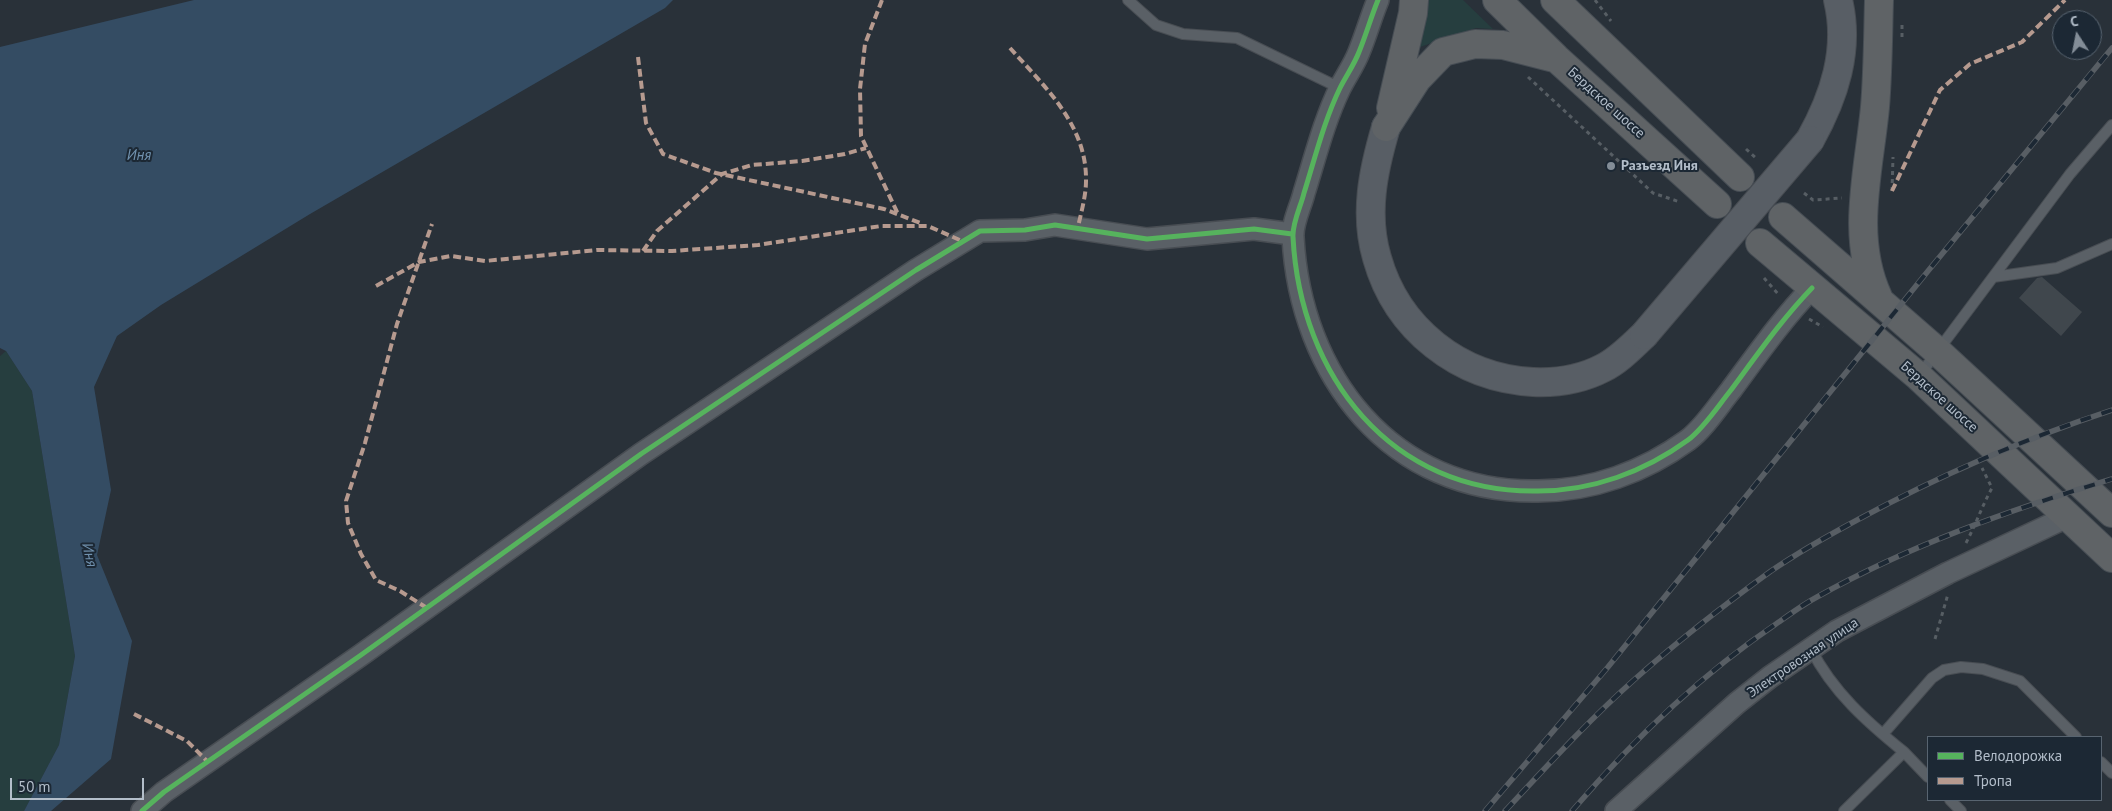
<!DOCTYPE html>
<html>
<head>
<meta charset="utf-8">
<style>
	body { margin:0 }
	#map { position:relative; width:2112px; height:811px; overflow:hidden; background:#293139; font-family:"PT Sans",sans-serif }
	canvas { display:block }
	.legend { position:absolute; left:1927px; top:736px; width:175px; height:65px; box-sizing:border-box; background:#1c2834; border:1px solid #586470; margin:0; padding:6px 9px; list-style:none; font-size:15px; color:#b3beca }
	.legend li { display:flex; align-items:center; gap:10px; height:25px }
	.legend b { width:25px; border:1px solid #586470 }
	.north { position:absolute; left:2052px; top:10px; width:50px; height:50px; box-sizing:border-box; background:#1c2834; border:1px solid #586470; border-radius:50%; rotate:349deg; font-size:14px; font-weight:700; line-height:20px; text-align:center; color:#b3beca }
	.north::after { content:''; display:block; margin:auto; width:18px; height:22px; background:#838d97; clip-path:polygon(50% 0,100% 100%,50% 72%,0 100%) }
	.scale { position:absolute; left:10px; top:778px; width:134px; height:22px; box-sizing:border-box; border:2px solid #b3beca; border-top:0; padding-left:6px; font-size:15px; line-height:18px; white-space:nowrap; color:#b3beca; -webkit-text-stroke:4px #1c2834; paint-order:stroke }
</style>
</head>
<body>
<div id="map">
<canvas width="2112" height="811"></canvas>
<ul class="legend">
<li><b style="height:6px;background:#56b35d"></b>Велодорожка</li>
<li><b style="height:6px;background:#b69a8f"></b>Тропа</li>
</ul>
<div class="north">С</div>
<div class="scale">50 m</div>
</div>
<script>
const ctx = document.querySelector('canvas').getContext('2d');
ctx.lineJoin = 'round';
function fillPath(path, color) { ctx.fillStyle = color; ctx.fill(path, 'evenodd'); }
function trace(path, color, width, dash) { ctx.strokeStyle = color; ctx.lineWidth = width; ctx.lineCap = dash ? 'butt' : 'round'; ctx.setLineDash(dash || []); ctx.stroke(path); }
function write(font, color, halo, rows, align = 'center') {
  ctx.font = font + ' "PT Sans",sans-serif'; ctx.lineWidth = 4; ctx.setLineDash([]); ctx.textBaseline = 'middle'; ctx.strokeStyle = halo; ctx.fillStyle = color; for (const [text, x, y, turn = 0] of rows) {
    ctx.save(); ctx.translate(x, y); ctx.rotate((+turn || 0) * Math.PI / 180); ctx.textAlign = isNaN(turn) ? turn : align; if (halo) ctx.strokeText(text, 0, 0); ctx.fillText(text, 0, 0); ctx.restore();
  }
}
const green = new Path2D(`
	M1428 0H1463L1493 29 1476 28 1414 49Z
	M6 351 32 391 75 656 59 745 24 811H0V356Z`);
const water = new Path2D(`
	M194 0H673L665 8 310 214 161 305 117 336 94 387 111 490 97 555 132 641 111 759 51 811H24L59 745 75 656 32 391 6 351 0 348V47Z`);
const building = new Path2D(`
	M2042 277 2082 312 2061 336 2019 298 2037 278Z`);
const path = new Path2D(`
	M1595 0 1611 21
	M1902 25V41
	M1528 77 1653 193 1680 202
	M1746 149 1757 159
	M1892 191 1893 157
	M1804 193 1813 200 1842 198
	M1764 278 1779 295
	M1809 319 1823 327
	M1966 543C1976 524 1982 506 1992 488L1982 468
	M1935 639 1948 594`);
const lane = new Path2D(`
	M1128 0 1156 25 1183 34 1237 38 1340 88
	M1993 277 2057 268 2112 244
	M1919 376 2070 174 2112 125
	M1811 649C1833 692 1867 722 1904 752L1844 811
	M1883 734 1932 678 1944 670 1961 667 1983 669 2020 681 2076 737
	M1904 752 1928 777
	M2101 762 2112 773
	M1950 800 1961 811`);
const street = new Path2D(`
	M1378 0C1371 17 1366 35 1359 52 1354 65 1346 76 1340 88 1324 121 1315 158 1304 193 1301 206 1292 223 1293 237 1300 375 1391 494 1538 491 1592 491 1644 472 1688 440 1704 428 1718 406 1731 390 1757 355 1782 319 1812 288
	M142 811 164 792 361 655 641 454 916 270 980 231 1025 230 1055 225 1147 239 1254 229 1292 234
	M1616 811 1737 703 1770 677 1837 631 1948 573 2069 516`);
const secondary = new Path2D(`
	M1386 127C1373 171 1364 214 1377 258 1397 329 1459 378 1533 382 1556 383 1582 379 1603 368 1619 360 1631 347 1644 335
	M1810 140C1834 97 1850 50 1838 0`);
const highway = new Path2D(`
	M1497 0 1556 58 1717 204
	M1555 0 1740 177
	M1391 108 1413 13 1414 0
	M1386 127 1417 79 1443 52 1475 44 1503 45 1554 58
	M1783 217 1937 351 2112 513
	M1760 243 1918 376 2112 558
	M1878 297C1850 236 1869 171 1875 107 1878 71 1878 35 1879 0`);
const rail = new Path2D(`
	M1485 811 1608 667 1928 271 2112 48
	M1505 811C1547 766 1589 720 1635 679 1678 641 1724 605 1771 571 1799 552 1829 535 1859 519 1940 475 2024 439 2112 410
	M1572 811C1632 741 1699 676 1776 624 1789 615 1802 605 1817 597 1910 545 2010 510 2112 479`);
const secondaryBridge = new Path2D(`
	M1644 335 1810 140`);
const quiet = new Path2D(`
	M882 0 865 44 860 89 861 136 898 214
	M1010 48C1045 87 1087 125 1086 181 1086 196 1081 213 1078 227
	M638 57 646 123 663 154 716 173 884 209 923 224
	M1892 191 1940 90 1970 64 2022 42 2065 0
	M643 251 657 231 722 174 752 165 802 161 845 154 866 148
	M376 286 419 262 451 256 485 261 597 250 672 251 758 245 881 226H928L962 241
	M427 608 400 591 376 580 361 554 348 523 346 501 365 443 397 324 432 224
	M134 714 187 741 208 762`);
const cycleway = new Path2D(`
	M1378 0C1371 17 1366 35 1359 52 1354 65 1346 76 1340 88 1324 121 1315 158 1304 193 1301 206 1292 223 1293 237 1300 375 1391 494 1538 491 1592 491 1644 472 1688 440 1704 428 1718 406 1731 390 1757 355 1782 319 1812 288
	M142 811 164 792 361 655 641 454 916 270 980 231 1025 230 1055 225 1147 239 1254 229 1292 234`);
const markers = [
	[1611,166,5,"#838d97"]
];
const streetNames = [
	["Бердское шоссе",1606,103,42],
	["Бердское шоссе",1939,397,42],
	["Электровозная улица",1803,658,-34]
];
const poiNames = [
	["Разъезд Иня",1621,166]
];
const waterNames = [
	["Иня",139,156],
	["Иня",89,555,77]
];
fillPath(green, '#263e3f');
fillPath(water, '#344c63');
fillPath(building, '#40474d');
trace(lane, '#484d53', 12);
trace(street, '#484d53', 24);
trace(secondary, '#484d53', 30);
trace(highway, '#464d54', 30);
trace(path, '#575e64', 3, [4, 4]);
trace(lane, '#5a6066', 10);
trace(street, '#5a6066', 21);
trace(secondary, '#585e65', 28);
trace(highway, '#5f6366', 28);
trace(rail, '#585e64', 5.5);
trace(rail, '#1c2834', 4, [11]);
trace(secondaryBridge, '#484d53', 30, []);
trace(secondaryBridge, '#585e65', 28);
trace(quiet, '#b69a8f', 4, [8, 4]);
trace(cycleway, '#56b35d', 5);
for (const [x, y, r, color] of markers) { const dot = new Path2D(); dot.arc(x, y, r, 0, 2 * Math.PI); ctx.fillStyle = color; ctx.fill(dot); trace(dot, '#1c2834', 2); }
write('14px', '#b3beca', '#1c2834', streetNames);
write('bold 14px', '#b3beca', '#1c2834', poiNames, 'left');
write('italic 15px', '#7192af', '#1c2834', waterNames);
</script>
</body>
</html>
